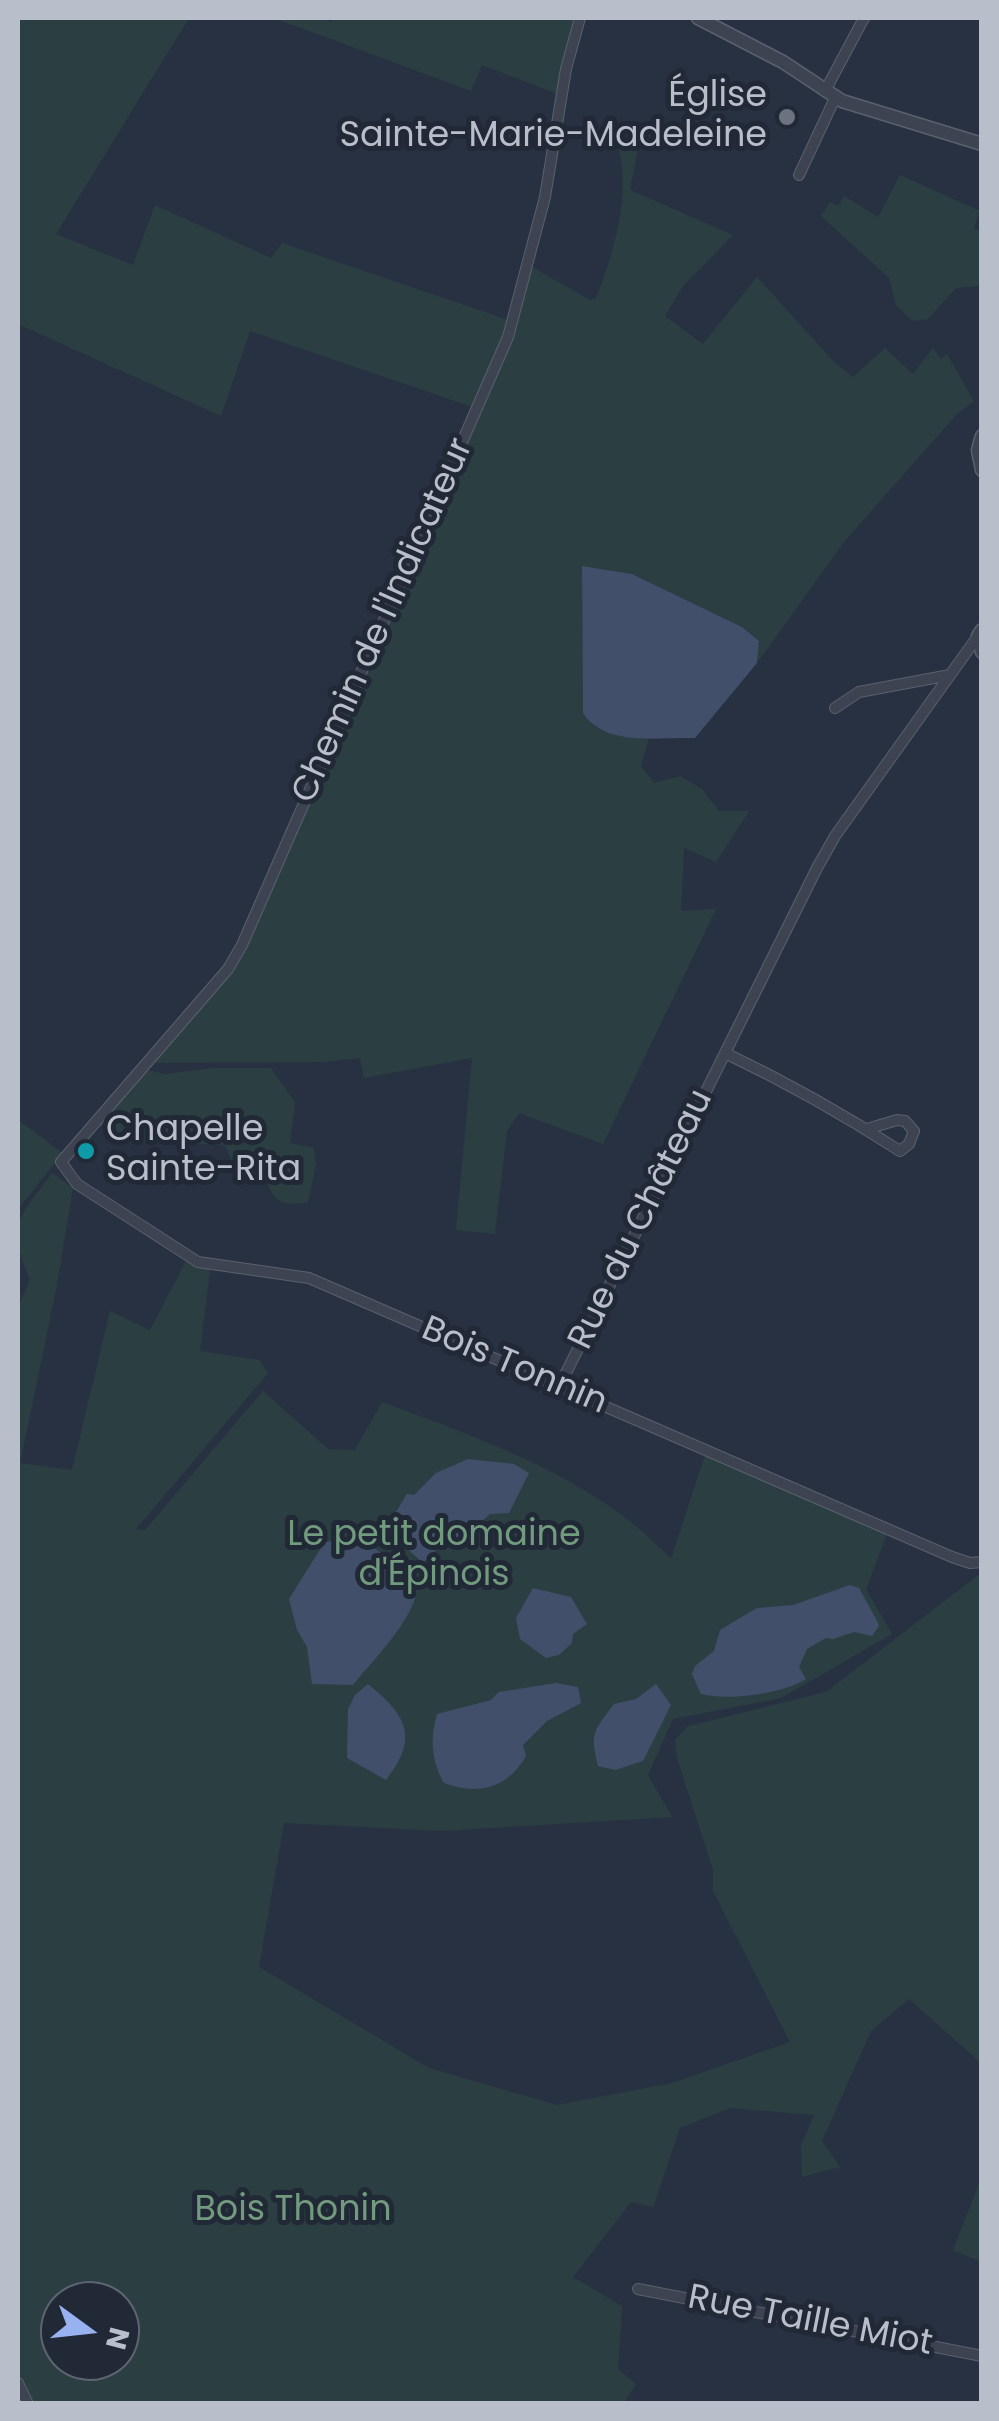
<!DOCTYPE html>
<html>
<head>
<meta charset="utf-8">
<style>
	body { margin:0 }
	#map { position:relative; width:999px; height:2421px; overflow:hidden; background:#283141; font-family:Poppins,sans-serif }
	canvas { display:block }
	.frame { position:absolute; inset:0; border:20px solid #b9becb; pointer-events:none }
	.north { position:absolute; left:40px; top:2281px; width:100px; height:100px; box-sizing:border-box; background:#212836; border:2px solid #5e6472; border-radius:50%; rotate:105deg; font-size:28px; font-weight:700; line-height:40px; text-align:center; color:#b9becb }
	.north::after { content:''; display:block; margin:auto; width:35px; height:45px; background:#98b2f1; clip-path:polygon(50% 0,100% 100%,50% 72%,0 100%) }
</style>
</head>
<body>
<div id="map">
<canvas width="999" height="2421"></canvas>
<div class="frame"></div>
<div class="north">N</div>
</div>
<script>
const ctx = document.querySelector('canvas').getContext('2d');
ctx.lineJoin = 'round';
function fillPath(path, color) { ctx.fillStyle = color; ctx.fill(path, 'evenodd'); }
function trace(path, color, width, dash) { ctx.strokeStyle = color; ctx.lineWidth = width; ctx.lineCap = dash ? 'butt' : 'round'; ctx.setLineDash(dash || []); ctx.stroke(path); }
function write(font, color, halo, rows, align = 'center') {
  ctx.font = font + ' Poppins,sans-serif'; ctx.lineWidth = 10; ctx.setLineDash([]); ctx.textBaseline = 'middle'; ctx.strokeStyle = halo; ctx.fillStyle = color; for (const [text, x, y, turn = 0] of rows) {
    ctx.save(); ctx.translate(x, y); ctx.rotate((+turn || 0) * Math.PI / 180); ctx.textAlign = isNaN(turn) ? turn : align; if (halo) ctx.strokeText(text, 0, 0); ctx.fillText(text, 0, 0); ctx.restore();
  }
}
const green = new Path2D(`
	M18 18H189L56 234 133 265 155 205 271 258 282 243 511 321 475 408 250 331 221 416 18 324Z
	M274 18H319L331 22 334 18H577L560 95 482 65 471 91Z
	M617 140 638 149 630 190 733 235 683 286 665 316 703 344 757 277 834 362 853 377 885 348 913 374 933 348 941 359 947 354 974 401 956 415 844 542 757 663 759 641 742 627 632 574 582 566 583 713C599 738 622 736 649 737L641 766 654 783 680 776 702 789 719 811H749L716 862 684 848 681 911 716 909 603 1144 519 1113 507 1131 495 1234 456 1230 472 1058 364 1078 360 1058 323 1062 153 1063 240 960 512 340 532 267 590 300 596 299C615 247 632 195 617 140Z
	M900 175 980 211 974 228 981 231V286L956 288 928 319 912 321 896 305 889 278 821 216 830 202 838 206 844 196 878 217Z
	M212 1068H271L295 1102 290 1143 314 1148 316 1165 308 1202C275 1208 272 1197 262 1169H235L225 1145 128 1142 99 1125 147 1070 165 1074Z
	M18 1120 63 1153 18 1209Z
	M52 1173 73 1188 57 1285 20 1463 72 1470 110 1311 150 1330 186 1261 210 1270 200 1351 259 1360 268 1373 136 1529 145 1530 263 1391 328 1449 355 1450 382 1402C481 1439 598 1479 671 1559L705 1455 887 1534 866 1589 892 1634 781 1698 673 1719 648 1775 672 1817 442 1831 284 1823 259 1967 429 2068 557 2105 672 2083 790 2042 713 1891V1870L677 1758 675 1740 688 1726 826 1692 981 1573V2063L909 1999 871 2031 822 2141 840 2167 802 2177 801 2146 814 2115 730 2108 680 2128 653 2207 631 2202 573 2277 622 2306 618 2369 636 2384 624 2403 33 2404 18 2373V1308L30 1279C6 1223 19 1218 52 1173ZM60 2301H120V2361H60Z
	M981 2178V2262L953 2250Z`);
const water = new Path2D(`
	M582 566 632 574 742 627 759 641 757 663 695 738C659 737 604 747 583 713Z
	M468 1459 514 1464 529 1473 509 1513 490 1514 457 1544 440 1546 423 1563 401 1543 404 1531H391L393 1517 407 1494 414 1495 436 1473Z
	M342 1538 366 1542 418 1580C420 1614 374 1659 353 1685L312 1684 307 1647 297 1630 289 1599 324 1543Z
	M850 1585 859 1588 877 1621 879 1626 872 1636 854 1632 833 1639 826 1638 807 1649 799 1667 806 1679C782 1694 729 1701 701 1694L692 1674 695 1666 714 1651 720 1630 757 1608 793 1605Z
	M533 1588 571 1597 587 1624 573 1634 572 1643 559 1655 546 1658 520 1639 516 1618Z
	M556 1683 578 1687 581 1703 547 1721 523 1745 526 1756C508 1788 478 1796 444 1783 431 1760 430 1738 437 1714L491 1700 499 1692Z
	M368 1684C406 1715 420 1737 386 1780L347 1758 348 1709 355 1695Z
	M656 1684 671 1705 643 1761 615 1770 598 1766C590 1732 593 1732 614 1704L636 1699Z`);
const minor = new Path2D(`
	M580 18 566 69 545 197 508 337 242 945 228 969 61 1162 77 1184 198 1262 309 1278 952 1557 970 1563 982 1562
	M825 91 864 18
	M799 175 835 98
	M835 708 859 692 950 675
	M725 1053C786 1082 843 1114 900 1151L909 1144 914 1131 905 1121 897 1120 867 1129
	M559 1387 817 868 835 836 978 636
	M638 2289 982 2356
	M18 2383 28 2404`);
const tertiary = new Path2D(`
	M698 18 783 62 842 101 982 144
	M982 436 978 450 982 470
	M982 630 978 636 982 652`);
const markers = [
	[787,117,10,"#6b7280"],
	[86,1151,10,"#0f9aa8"]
];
const poiNames = [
	["Église",767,97],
	["Sainte-Marie-Madeleine",767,137],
	["Chapelle",106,1131,"left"],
	["Sainte-Rita",106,1171,"left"]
];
const streetNames = [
	["Chemin de l'Indicateur",384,621,-66],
	["Rue du Château",642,1220,-64],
	["Bois Tonnin",514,1367,23],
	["Rue Taille Miot",810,2322,11]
];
const parkNames = [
	["Le petit domaine",434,1536],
	["d'Épinois",434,1576],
	["Bois Thonin",293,2211]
];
fillPath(green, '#2b3f43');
fillPath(water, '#414f6a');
trace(minor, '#5a616e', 12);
trace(tertiary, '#5a616e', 15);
trace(minor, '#3d4351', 10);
trace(tertiary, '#3d4351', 12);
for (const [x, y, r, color] of markers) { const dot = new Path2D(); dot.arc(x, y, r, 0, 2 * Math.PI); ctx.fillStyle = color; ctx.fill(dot); trace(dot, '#212836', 4); }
write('35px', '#b9becb', '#212836', poiNames, 'right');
write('35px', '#b9becb', '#212836', streetNames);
write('35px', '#729a7f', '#212836', parkNames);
</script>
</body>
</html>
